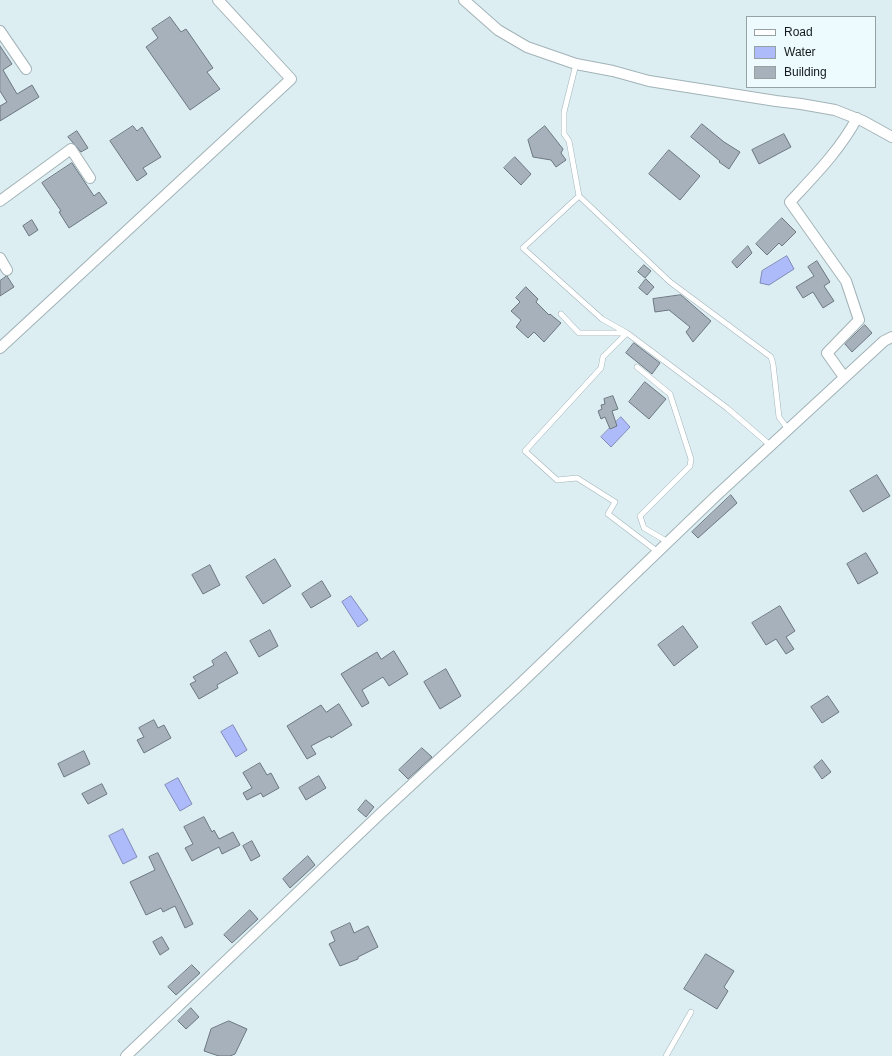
<!DOCTYPE html>
<html>
<head>
<meta charset="utf-8">
<style>
	body { margin:0 }
	#map { position:relative; width:892px; height:1056px; overflow:hidden; background:#ddeef3; font-family:Helvetica,sans-serif }
	canvas { display:block }
	.legend { position:absolute; left:746px; top:16px; width:130px; height:72px; box-sizing:border-box; background:#edfbff; border:1px solid #95a1a3; margin:0; padding:5px 7px; list-style:none; font-size:12px; color:#12191a }
	.legend li { display:flex; align-items:center; gap:8px; height:20px }
	.legend b { width:20px; border:1px solid #95a1a3 }
</style>
</head>
<body>
<div id="map">
<canvas width="892" height="1056"></canvas>
<ul class="legend">
<li><b style="height:5px;background:#fff"></b>Road</li>
<li><b style="height:11px;background:#aebbfb"></b>Water</li>
<li><b style="height:11px;background:#a6b1bc"></b>Building</li>
</ul>
</div>
<script>
const ctx = document.querySelector('canvas').getContext('2d');
ctx.lineJoin = 'round';
function fillPath(path, color) { ctx.fillStyle = color; ctx.fill(path, 'evenodd'); }
function trace(path, color, width, dash) { ctx.strokeStyle = color; ctx.lineWidth = width; ctx.lineCap = dash ? 'butt' : 'round'; ctx.setLineDash(dash || []); ctx.stroke(path); }
const water = new Path2D(`
	M787 256 794 269 769 285 760 283 762 271Z
	M621 417 630 427 611 447 601 437Z
	M351 596 368 620 358 627 342 602Z
	M233 725 247 750 236 757 221 732Z
	M178 778 192 804 180 811 165 785Z
	M123 829 137 857 123 864 109 836Z`);
const building = new Path2D(`
	M170 17 181 32 186 29 213 68 207 72 220 89 190 110 146 47 158 38 152 29Z
	M0 46 12 64 3 70 17 94 32 85 39 97 0 121V106L7 102 0 91Z
	M702 124 724 142 740 152 729 169 719 162 720 161 691 137Z
	M133 126 137 131 142 127 161 157 143 168 147 174 137 181 110 141Z
	M545 126 563 149 561 153 566 160 556 167 551 160 533 157 528 140Z
	M77 131 88 148 81 152 68 137Z
	M784 134 791 147 759 164 752 150Z
	M669 150 700 176 680 200 649 174Z
	M515 157 531 174 521 185 504 168Z
	M72 163 94 196 99 192 107 203 69 228 59 212 61 211 42 183Z
	M782 218 796 232 782 246 779 243 767 255 756 244Z
	M32 220 38 230 29 236 23 226Z
	M748 246 752 253 737 268 732 262Z
	M817 261 830 282 824 286 834 301 823 308 813 292 803 298 796 287 814 276 808 267Z
	M644 265 651 271 645 278 638 272Z
	M7 276 14 287 0 296V281Z
	M646 279 654 287 647 295 639 288Z
	M526 287 538 299 536 302 549 315 550 314 561 323 544 342 534 332 528 338 516 327 521 320 511 311 520 302 516 298Z
	M681 295 711 321 693 342 686 332 690 327 669 310 655 312 653 299Z
	M865 325 872 333 852 352 845 344Z
	M634 343 660 363 652 374 626 353Z
	M645 382 666 399 649 419 629 402Z
	M613 396 618 409 612 411 617 426 610 429 605 417 601 419 598 411 602 409 601 405 605 404 604 399Z
	M877 475 890 496 863 512 850 491Z
	M731 495 737 503 698 538 692 532Z
	M866 553 878 573 858 584 847 564Z
	M275 559 291 586 263 604 246 577Z
	M210 565 220 585 203 594 192 575Z
	M322 581 331 596 311 608 302 594Z
	M780 606 795 631 786 637 794 649 786 654 776 639 766 645 752 623Z
	M683 626 698 647 674 666 658 645Z
	M270 630 278 646 259 657 250 641Z
	M394 651 408 674 389 686 383 677 362 690 369 703 362 707 341 674 377 652 381 659Z
	M226 652 238 673 217 685 218 688 199 699 190 684 196 681 193 677 214 665 212 661Z
	M446 669 461 696 440 709 424 682Z
	M828 696 839 712 822 723 811 707Z
	M339 704 352 725 331 738 330 736 311 746 316 754 307 759 287 726 321 705 326 712Z
	M154 720 158 728 164 725 171 738 144 753 137 740 144 737 139 728Z
	M422 748 432 757 408 779 399 770Z
	M84 751 90 764 64 777 58 764Z
	M822 760 831 772 822 779 814 767Z
	M260 763 267 775 271 773 279 788 263 797 261 793 247 800 243 793 252 788 243 773Z
	M319 776 326 788 306 800 299 788Z
	M102 784 107 794 88 804 82 794Z
	M366 800 374 807 366 817 358 810Z
	M204 817 212 832 214 830 219 839 233 832 240 845 222 854 219 847 192 861 185 848 193 844 184 827Z
	M252 841 260 856 251 861 243 846Z
	M158 853 193 924 185 928 175 906 163 912 161 908 146 915 130 882 155 870 149 857Z
	M308 856 315 865 290 888 283 879Z
	M250 910 258 919 232 943 224 935Z
	M350 923 354 933 368 926 378 947 358 957V959L340 966 329 944 335 941 331 932Z
	M162 937 169 949 160 955 153 942Z
	M706 954 734 971 724 987 728 991 717 1009 684 989Z
	M192 965 200 973 176 995 168 987Z
	M191 1008 199 1017 186 1029 178 1021Z
	M229 1021 247 1029 235 1054 230 1056H219L204 1051 211 1029Z`);
const service = new Path2D(`
	M576 64 564 112V134L569 141 579 196
	M561 314 579 333H627L727 408 770 445
	M637 367 670 394 691 459 690 466 640 516 644 528 668 542
	M658 552 608 514 615 502 577 478 557 480 525 451 601 368 603 357 627 333 602 319 523 248 579 196 670 282 771 357 773 364 779 417 788 429
	M666 1056 691 1012`);
const minor = new Path2D(`
	M464 0 498 30 527 47 576 64 613 71 649 81 776 101 801 104 835 110 863 121 892 137
	M0 31 26 69
	M0 201 71 149 90 178
	M0 258 7 270
	M0 348 291 79 218 0
	M844 377 827 353 859 320 846 281 790 202C814 176 840 150 857 118
	M126 1056 380 814 517 687 717 495 884 341 892 337`);
fillPath(water, '#aebbfb');
trace(water, '#7f8ab8', 1);
fillPath(building, '#a6b1bc');
trace(building, '#6c7780', 1);
trace(service, '#a2b3b8', 6);
trace(minor, '#a2b3b8', 12);
trace(service, '#fff', 5);
trace(minor, '#fff', 10);
</script>
</body>
</html>
